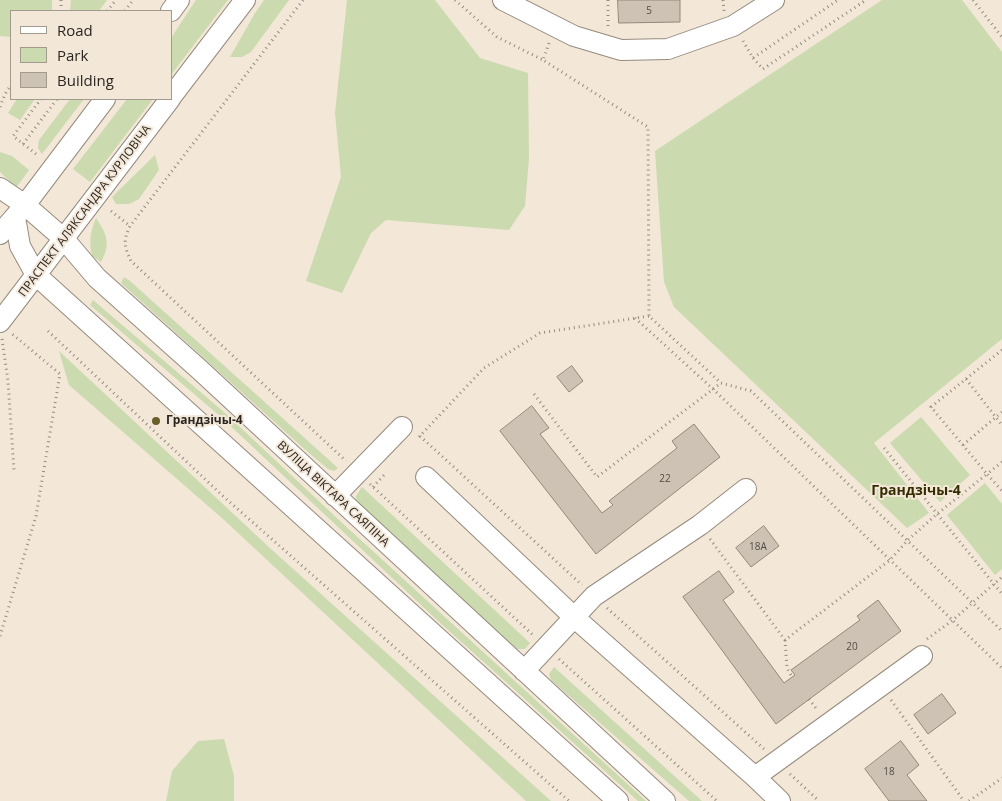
<!DOCTYPE html>
<html>
<head>
<meta charset="utf-8">
<style>
	body { margin:0 }
	#map { position:relative; width:1002px; height:801px; overflow:hidden; background:#f3e7d8; font-family:"Open Sans",sans-serif }
	canvas { display:block }
	.legend { position:absolute; left:10px; top:10px; width:162px; height:90px; box-sizing:border-box; background:#f3e7d8; border:1px solid #a39a8f; margin:0; padding:6px 9px; list-style:none; font-size:15px; color:#2b2621 }
	.legend li { display:flex; align-items:center; gap:10px; height:25px }
	.legend b { width:25px; border:1px solid #a39a8f }
</style>
</head>
<body>
<div id="map">
<canvas width="1002" height="801"></canvas>
<ul class="legend">
<li><b style="height:6px;background:#fff"></b>Road</li>
<li><b style="height:14px;background:#cbdaaf"></b>Park</li>
<li><b style="height:14px;background:#cec2b4"></b>Building</li>
</ul>
</div>
<script>
const ctx = document.querySelector('canvas').getContext('2d');
ctx.lineJoin = 'round';
function fillPath(path, color) { ctx.fillStyle = color; ctx.fill(path, 'evenodd'); }
function trace(path, color, width, dash) { ctx.strokeStyle = color; ctx.lineWidth = width; ctx.lineCap = dash ? 'butt' : 'round'; ctx.setLineDash(dash || []); ctx.stroke(path); }
function write(font, color, halo, rows, align = 'center') {
  ctx.font = font + ' "Open Sans",sans-serif'; ctx.lineWidth = 4; ctx.setLineDash([]); ctx.textBaseline = 'middle'; ctx.strokeStyle = halo; ctx.fillStyle = color; for (const [text, x, y, turn = 0] of rows) {
    ctx.save(); ctx.translate(x, y); ctx.rotate((+turn || 0) * Math.PI / 180); ctx.textAlign = isNaN(turn) ? turn : align; if (halo) ctx.strokeText(text, 0, 0); ctx.fillText(text, 0, 0); ctx.restore();
  }
}
const green = new Path2D(`
	M0 0H52V11H11V37L0 36Z
	M71 0H107L99 11H70Z
	M196 0H228L171 75V38Z
	M264 0H289L251 52 242 57H230L255 13Z
	M347 0H435L480 58 528 73 529 158 525 206 509 230 386 220 371 233 342 293 306 281 341 177 335 113Z
	M882 0H962L1002 52V339L874 443 929 513 907 528 674 307 664 282 655 151Z
	M17 99H35L20 120 8 113Z
	M70 99H84L42 154 38 148 39 140Z
	M127 99H153L90 182 73 169Z
	M0 152 12 156 29 170 16 188 0 172Z
	M155 155 159 170 139 199 129 204H116L112 197Z
	M96 218C107 234 111 244 101 262L92 256C89 242 90 232 96 218Z
	M124 277 130 281 338 468 334 471 328 469 301 446 121 283Z
	M93 300 225 413 340 521 646 801H638L437 620 221 417 90 305Z
	M59 351 271 549 551 801H526L223 519 69 385Z
	M921 417 970 475 940 502 890 443Z
	M985 483 1002 504V569L995 575 947 515Z
	M362 487 530 643 525 649H517L495 631 356 503V496Z
	M554 667 702 801H689L551 680 549 674Z
	M224 739 234 776V801H166L172 771 198 741Z`);
const building = new Path2D(`
	M618 0H680V22L619 23Z
	M572 366 583 381 569 392 557 377Z
	M532 406 549 428 540 434 602 513 613 505 609 501 677 448 672 441 694 424 720 457 596 554 500 431Z
	M764 526 779 546 751 567 736 548Z
	M719 571 734 592 723 600 784 683 795 675 791 670 860 620 857 616 878 600 901 631 776 724 683 597Z
	M942 694 956 713 928 734 914 715Z
	M901 741 919 765 907 775 927 801H889L865 769Z`);
const path = new Path2D(`
	M303 0 130 226C123 241 124 246 131 261L346 461
	M455 0 497 37 543 60
	M608 0V29
	M723 0 724 11
	M973 0 1002 37
	M61 11V0
	M107 11 116 0
	M125 11 133 0
	M743 41 753 58 838 0
	M549 43 543 60 648 127 649 316 721 383 751 391 1002 631
	M753 58 763 69 866 0
	M0 107 5 94 11 85
	M23 144 57 99
	M36 154 13 136 41 99
	M111 211 130 226
	M635 318 713 389 1002 668
	M48 331 224 497 569 801
	M2 339 8 381 14 470
	M966 379 1002 425
	M534 394 597 477 721 383
	M420 436 582 585
	M419 437 484 368 540 333 649 316
	M963 445 1002 412
	M884 448 1002 594
	M1002 462 987 474 1002 491
	M370 484 533 635
	M373 487 386 473
	M710 539 785 640 890 560 908 540 937 514 987 474 931 407 1002 350
	M607 608 764 749
	M0 636 36 516 60 374 11 333
	M927 639 953 620 1002 577
	M785 640 787 668 792 677
	M559 659 717 801
	M809 699 818 711
	M891 700 964 801
	M790 774 819 801
	M969 801 1002 778`);
const minor = new Path2D(`
	M503 0 574 36 621 50 668 49 733 26 774 0
	M171 11 179 0
	M171 97 245 0
	M0 188 25 205 64 239 97 278 200 370 665 801
	M15 217 20 246 36 275 618 801
	M0 234 25 205 105 99
	M0 322 170 99
	M426 477 575 618 755 777 780 801
	M335 496 402 427
	M524 671 594 596 700 525 746 489
	M755 777 922 656`);
const markers = [
	[156,421,5,"#695f2b"]
];
const numberNames = [
	["5",649,11],
	["22",665,479],
	["18А",758,547],
	["20",852,647],
	["18",889,772]
];
const streetNames = [
	["ПРАСПЕКТ АЛЯКСАНДРА КУРЛОВІЧА",85,211,-53],
	["ВУЛІЦА ВІКТАРА САЯПІНА",333,494,43]
];
const poiNames = [
	["Грандзічы-4",166,421]
];
const neighbourhoodNames = [
	["Грандзічы-4",916,491]
];
fillPath(green, '#cbdaaf');
fillPath(building, '#cec2b4');
trace(building, '#92877a', 1);
trace(minor, '#968b7d', 22);
trace(path, '#948b81', 3, [1, 4]);
trace(minor, '#fff', 20);
for (const [x, y, r, color] of markers) { const dot = new Path2D(); dot.arc(x, y, r, 0, 2 * Math.PI); ctx.fillStyle = color; ctx.fill(dot); trace(dot, '#f3e7d8', 2); }
write('10px', '#544d46', null, numberNames);
write('12px', '#2b2621', '#f3e7d8', streetNames);
write('bold 12px', '#2b2621', '#f3e7d8', poiNames, 'left');
write('bold 14px', '#342c00', '#f3e7d8', neighbourhoodNames);
</script>
</body>
</html>
